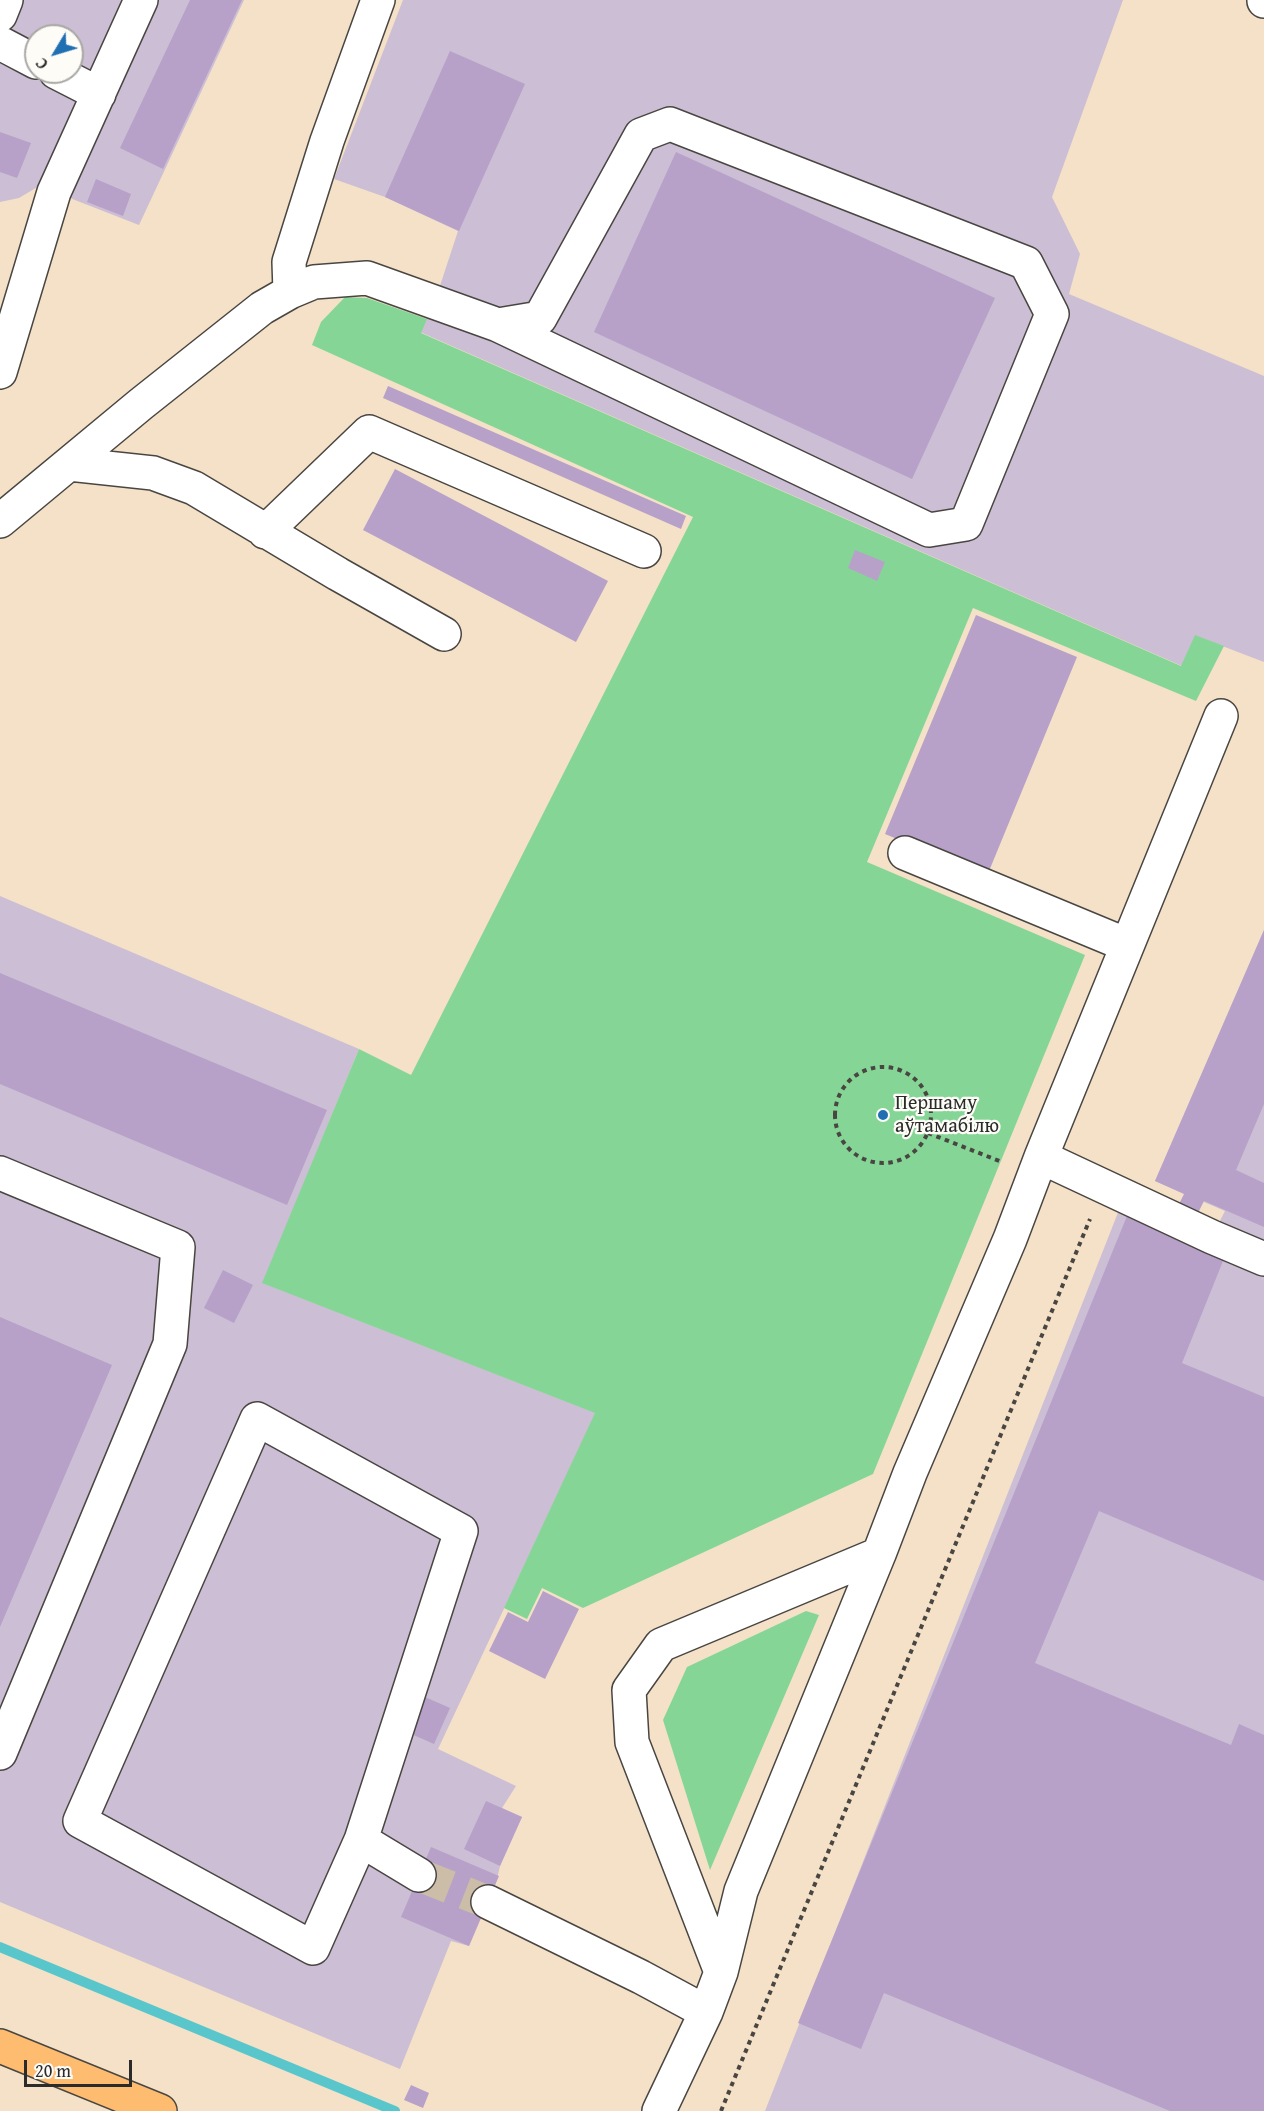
<!DOCTYPE html>
<html>
<head>
<meta charset="utf-8">
<style>
	body { margin:0 }
	#map { position:relative; width:1264px; height:2111px; overflow:hidden; background:#f4e1c7; font-family:"Gentium Book Plus",serif }
	canvas { display:block }
	.north { position:absolute; left:24px; top:24px; width:60px; height:60px; box-sizing:border-box; background:#fdfcf7; border:2px solid #a9a8a5; border-radius:50%; rotate:232deg; font-size:16px; font-weight:700; line-height:24px; text-align:center; color:#2b2b2b }
	.north::after { content:''; display:block; margin:auto; width:21px; height:27px; background:#1f6fb2; clip-path:polygon(50% 0,100% 100%,50% 72%,0 100%) }
	.scale { position:absolute; left:24px; top:2060px; width:108px; height:27px; box-sizing:border-box; border:3px solid #2b2b2b; border-top:0; padding-left:8px; font-size:18px; line-height:21px; white-space:nowrap; color:#2b2b2b; -webkit-text-stroke:4px #fdfcf7; paint-order:stroke }
</style>
</head>
<body>
<div id="map">
<canvas width="1264" height="2111"></canvas>
<div class="north">С</div>
<div class="scale">20 m</div>
</div>
<script>
const ctx = document.querySelector('canvas').getContext('2d');
ctx.lineJoin = 'round';
function fillPath(path, color) { ctx.fillStyle = color; ctx.fill(path, 'evenodd'); }
function trace(path, color, width, dash) { ctx.strokeStyle = color; ctx.lineWidth = width; ctx.lineCap = dash ? 'butt' : 'round'; ctx.setLineDash(dash || []); ctx.stroke(path); }
function write(font, color, halo, rows, align = 'center') {
  ctx.font = font + ' "Gentium Book Plus",serif'; ctx.lineWidth = 4.5; ctx.setLineDash([]); ctx.textBaseline = 'middle'; ctx.strokeStyle = halo; ctx.fillStyle = color; for (const [text, x, y, turn = 0] of rows) {
    ctx.save(); ctx.translate(x, y); ctx.rotate((+turn || 0) * Math.PI / 180); ctx.textAlign = isNaN(turn) ? turn : align; if (halo) ctx.strokeText(text, 0, 0); ctx.fillText(text, 0, 0); ctx.restore();
  }
}
const industrial = new Path2D(`
	M0 0H244L139 225 39 186 19 198 0 202ZM36 36H72V72H36Z
	M403 0H1123L1052 197 1080 254 1069 294 1264 376V662L1196 636 1182 666 420 332 435 301 458 231 385 197 334 179Z
	M0 896 359 1049 263 1283 596 1413 438 1749 516 1786 502 1808 522 1817 500 1866 497 1879 469 1946 451 1941 400 2069 0 1902Z
	M1264 930V2111H765L1119 1210 1206 1248 1225 1211 1155 1181Z`);
const green = new Path2D(`
	M345 297 367 298 427 319 421 333 1181 666 1195 635 1224 646 1196 701 973 608 867 862 1085 955 873 1474 583 1608 542 1588 527 1619 504 1608 595 1413 262 1283 359 1049 411 1075 693 517 312 345 321 322Z
	M806 1611 819 1615 710 1870 663 1720 687 1667Z`);
const stream = new Path2D(`
	M0 1947 395 2111`);
const building = new Path2D(`
	M190 0H242L163 169 120 148Z
	M450 51 525 84 459 231 385 197Z
	M0 132 31 143 17 178 0 172Z
	M676 152 995 298 912 479 594 332Z
	M96 179 131 194 123 216 87 202Z
	M388 386 686 516 681 529 383 398Z
	M395 469 608 581 576 642 363 530Z
	M855 550 885 562 877 581 848 568Z
	M976 615 1077 657 987 876 885 834Z
	M1264 930V1104L1236 1170 1264 1183V1227L1204 1201 1196 1217 1177 1208 1184 1194 1155 1181Z
	M0 973 327 1110 287 1205 0 1084Z
	M1127 1216 1225 1256 1182 1363 1264 1397V1581L1099 1511 1035 1663 1231 1745 1239 1724 1264 1735V2111H1170L884 1993 861 2049 798 2023Z
	M223 1270 253 1285 234 1323 204 1308Z
	M0 1317 112 1365 0 1627Z
	M543 1591 579 1609 545 1679 489 1651 508 1612 528 1622Z
	M425 1697 450 1708 434 1744 409 1733Z
	M486 1801 522 1817 500 1866 464 1849Z
	M431 1847 499 1876 469 1946 401 1917Z
	M411 2085 429 2093 423 2108 404 2100Z`);
const minorTunnel = new Path2D(`
	M419 1875 488 1902`);
const path = new Path2D(`
	M835 1115a48 48 0 1 1 96 0a48 48 0 1 1-96 0Z
	M928 1133 1002 1162
	M721 2111 1090 1219`);
const minor = new Path2D(`
	M1264 0V1
	M0 15 6 0
	M0 43 36 62
	M56 72 99 94
	M290 292 289 262 327 141 378 0
	M0 372 54 192 141 0
	M69 464 153 473 194 488 338 574 444 634
	M0 521 141 404 262 308 290 292 314 282 367 278 498 325 929 530 966 524 1052 314 1026 263 670 124 641 135 540 318 498 325
	M265 532 369 432 644 551
	M905 853 1127 945
	M1041 1157 1212 1237 1264 1259
	M0 1173 178 1247 170 1344 0 1753
	M361 1840 461 1531 257 1419 80 1821 313 1948 361 1840 419 1875
	M488 1902 641 1977 706 2012
	M721 1972 632 1742 629 1690 661 1645 879 1554
	M659 2111 706 2012 721 1972 741 1891 879 1554 910 1473 1010 1239 1041 1157 1221 716`);
const major = new Path2D(`
	M0 2046 160 2111`);
const markers = [
	[883,1115,6,"#1f6fb2"]
];
const poiNames = [
	["Першаму",895,1104],
	["аўтамабілю",895,1127]
];
fillPath(industrial, '#ccbed4');
fillPath(green, '#85d696');
trace(stream, '#59c6cc', 10);
fillPath(building, '#b7a1c9');
trace(minorTunnel, '#ccbda8', 33, [33, 16]);
trace(minor, '#494642', 36);
trace(major, '#494642', 36);
trace(path, '#494642', 4, [4.5, 4.5]);
trace(minor, '#fff', 33);
trace(major, '#febc70', 33);
for (const [x, y, r, color] of markers) { const dot = new Path2D(); dot.arc(x, y, r, 0, 2 * Math.PI); ctx.fillStyle = color; ctx.fill(dot); trace(dot, '#fdfcf7', 2); }
write('20px', '#2b2b2b', '#fdfcf7', poiNames, 'left');
</script>
</body>
</html>
